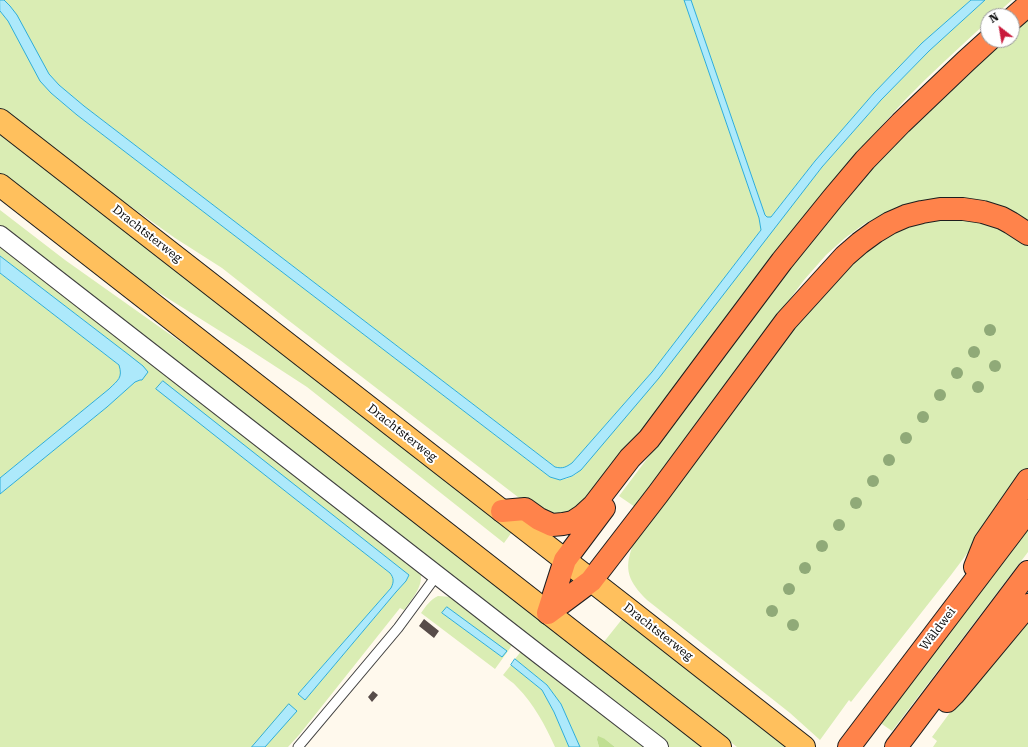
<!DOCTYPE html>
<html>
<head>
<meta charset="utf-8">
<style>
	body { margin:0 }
	#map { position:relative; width:1028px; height:747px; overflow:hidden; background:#fff9ed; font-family:"Roboto Serif",serif }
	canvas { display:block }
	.north { position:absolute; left:980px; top:8px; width:40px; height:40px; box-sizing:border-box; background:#fff; border:1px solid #9e9e9e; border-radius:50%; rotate:329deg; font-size:11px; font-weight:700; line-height:16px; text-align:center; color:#0d0d0d }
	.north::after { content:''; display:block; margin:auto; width:14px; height:18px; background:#c91a3b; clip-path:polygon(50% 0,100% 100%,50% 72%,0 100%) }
</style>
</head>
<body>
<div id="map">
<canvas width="1028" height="747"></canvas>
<div class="north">N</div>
</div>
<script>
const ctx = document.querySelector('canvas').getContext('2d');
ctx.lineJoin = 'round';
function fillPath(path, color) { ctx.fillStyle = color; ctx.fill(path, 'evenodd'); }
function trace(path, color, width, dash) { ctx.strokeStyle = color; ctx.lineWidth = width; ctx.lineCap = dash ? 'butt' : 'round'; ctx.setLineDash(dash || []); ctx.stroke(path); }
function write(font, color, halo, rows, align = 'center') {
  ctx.font = font + ' "Roboto Serif",serif'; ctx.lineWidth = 4; ctx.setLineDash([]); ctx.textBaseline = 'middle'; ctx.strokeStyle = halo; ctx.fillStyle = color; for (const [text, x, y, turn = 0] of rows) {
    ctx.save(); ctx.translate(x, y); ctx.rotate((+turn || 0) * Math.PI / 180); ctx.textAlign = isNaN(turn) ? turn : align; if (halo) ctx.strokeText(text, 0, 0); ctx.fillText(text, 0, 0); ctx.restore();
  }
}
const green = new Path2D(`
	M4 0H684L759 218 761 230 652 372 572 463C566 468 563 469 555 467L84 106 59 85 49 74Z
	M691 0H971L922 43 874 93 815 161 771 217H767L765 215Z
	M985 0H1012L994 16H988V21C960 47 931 73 904 101 876 131 850 162 824 193L591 499C579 506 566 516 552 514 544 512 535 507 527 504L288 320 222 268 175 238 71 164 0 108V11L8 21 51 93 77 115 550 477C561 480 565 481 576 474L822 167 881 100 929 51Z
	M1028 13V227L921 201 901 206 883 214 864 224 845 238 826 255 804 280 635 507 619 496 817 233 869 171 997 40H1012V27Z
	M0 134 512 532 504 543 307 387 247 348 129 274 0 174Z
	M0 210 65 260 223 372 703 747H668L544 649 0 226Z
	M933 217 973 219 999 227 1028 243V470L1002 507 951 575 851 702 849 700 820 740 790 713 647 600C629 582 623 570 633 545L793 329 844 266 895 229Z
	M0 244 420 570C425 585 412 599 404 610L400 608 299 735 288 747H265L296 711 289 705 252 747H0V494L107 407 135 382 140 380 129 355 0 256ZM162 381 409 575 406 581 396 592 305 700 298 694 391 588C394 582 394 578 390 573L294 498 157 389Z
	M0 273 119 365C123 378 118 380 109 389L0 478Z
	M1028 526V552L892 731 879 722Z
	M438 596 451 597 461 601 513 644 495 669 421 613C426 606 430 600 438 596ZM447 607 506 651 502 657 442 613Z
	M1028 612V747H933L937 741 932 737 985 665Z
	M623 618 790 747H737L603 643Z
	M522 650 650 747H615L605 739 597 740 599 747H580L561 704 547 685 515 659Z
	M511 665 542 690 554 712 569 747H555C545 725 534 704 517 687 513 682 507 679 503 675Z`);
const forest = new Path2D(`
	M598 736 605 739 615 747H599L597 740Z`);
const water = new Path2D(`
	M0 0H4L10 6 17 15 49 74 59 85 84 106 555 467C563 469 566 467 572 463L652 372 761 230 759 218 684 0H691L765 215 767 217H771L815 161 874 93 922 43 971 0H985L929 51 881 100 822 167 659 378 581 470 572 476 560 480 550 477 77 115 51 93 40 81 8 21 0 11Z
	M0 256 129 355 143 366 148 372 142 380H140L135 382 107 407 0 494V478L109 389C118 380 123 378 119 365L0 273Z
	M163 381 409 575 406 581 396 592 305 700 298 694 391 588C394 582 394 578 390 573L294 498 156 389Z
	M447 607 507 651 502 657 442 613Z
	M515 659 547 685 561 704 580 747H569L554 712 542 690 511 665Z
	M289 704 297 711 265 747H252Z`);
const building = new Path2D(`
	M424 619 439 631 434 638 419 626Z
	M373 691 378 695 372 702 368 697Z`);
const lane = new Path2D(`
	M298 747 398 628 437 575`);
const street = new Path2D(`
	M0 235 541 656 659 747`);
const primary = new Path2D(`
	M0 120 633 613 804 747
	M0 185 720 747`);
const highway = new Path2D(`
	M1012 19 1028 5
	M502 511 525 509 539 519 552 525 563 524 573 522 582 516 594 505 630 458 649 439 716 349 782 261 833 198 865 160 901 123 966 61 989 40
	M975 567 985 542 1028 480
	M548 613 591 581 658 494 786 321 845 256 860 243 875 232 890 223 906 216 922 212 940 209H963L983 212 1002 218 1011 223 1028 234
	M548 613 565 560 604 508
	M947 701 954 694 1028 605
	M849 747 1028 511
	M896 747 1028 572`);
const trees = [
	[990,330],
	[974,352],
	[995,366],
	[957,373],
	[978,387],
	[940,395],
	[923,417],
	[906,438],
	[889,460],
	[873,481],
	[856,503],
	[839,525],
	[822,546],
	[805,568],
	[789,589],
	[772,611],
	[793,625]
];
const streetNames = [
	["Drachtsterweg",147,234,38],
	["Drachtsterweg",402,433,38],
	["Wâldwei",938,629,-53],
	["Drachtsterweg",658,632,38]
];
fillPath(green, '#daedb4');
fillPath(forest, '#c0df92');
fillPath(water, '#ade9fb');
trace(water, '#2eadd8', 1);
fillPath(building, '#574c49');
trace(lane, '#404040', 11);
trace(street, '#404040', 20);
trace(primary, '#1e1e1e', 24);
trace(highway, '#1e1e1e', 24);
trace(lane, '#fff', 9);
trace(street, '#fff', 18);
trace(primary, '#ffc05d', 22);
trace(highway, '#ff834b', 22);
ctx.fillStyle = '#90aa78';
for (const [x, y] of trees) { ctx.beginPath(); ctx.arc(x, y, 6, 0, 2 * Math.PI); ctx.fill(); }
write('12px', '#0d0d0d', '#fff', streetNames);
</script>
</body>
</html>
